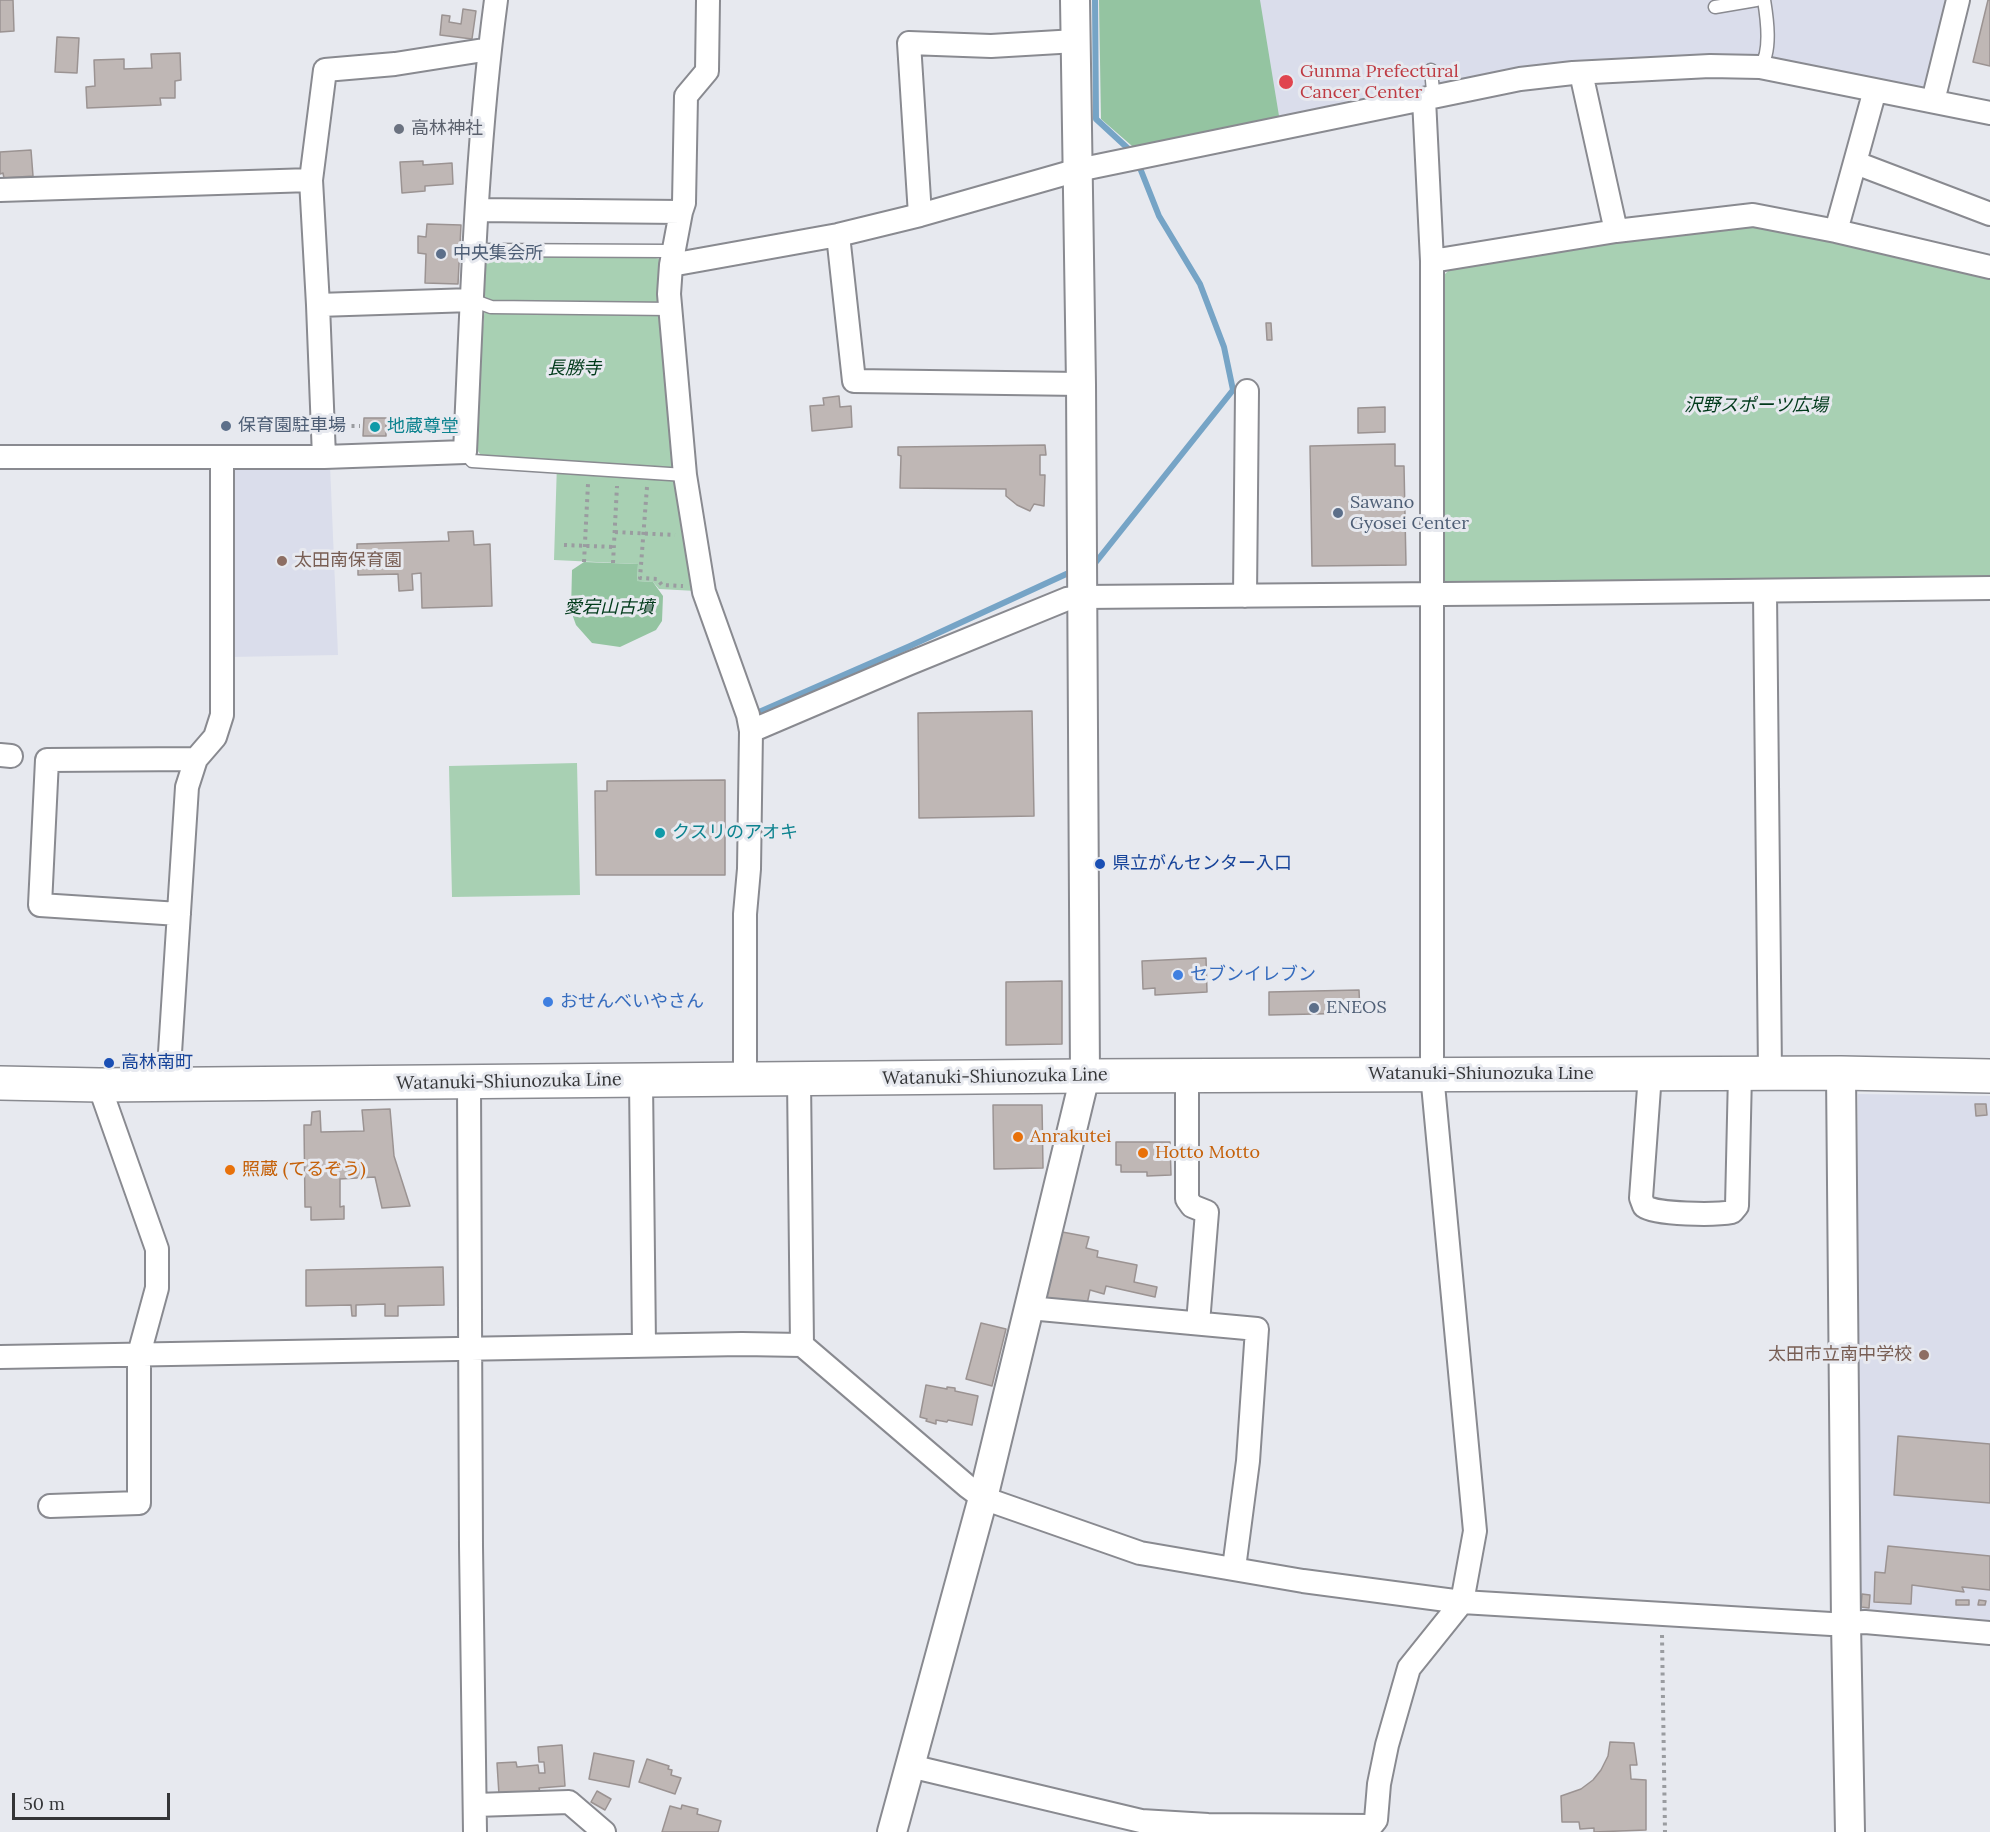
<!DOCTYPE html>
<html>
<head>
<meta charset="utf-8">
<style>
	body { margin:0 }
	#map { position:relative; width:1990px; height:1832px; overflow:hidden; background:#e7e9ef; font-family:Lora,serif }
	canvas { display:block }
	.scale { position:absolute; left:12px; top:1793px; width:158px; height:27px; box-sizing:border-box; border:3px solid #343537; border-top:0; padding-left:8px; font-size:18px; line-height:21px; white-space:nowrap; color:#343537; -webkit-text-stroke:4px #e7e9ef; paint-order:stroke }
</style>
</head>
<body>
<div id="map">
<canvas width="1990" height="1832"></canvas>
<div class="scale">50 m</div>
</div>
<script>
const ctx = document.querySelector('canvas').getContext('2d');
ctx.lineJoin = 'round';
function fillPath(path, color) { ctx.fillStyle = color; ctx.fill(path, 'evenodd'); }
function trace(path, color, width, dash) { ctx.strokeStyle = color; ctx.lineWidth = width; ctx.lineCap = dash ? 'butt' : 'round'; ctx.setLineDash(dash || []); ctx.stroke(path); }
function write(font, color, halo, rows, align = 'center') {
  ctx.font = font + ' Lora,"Noto Sans JP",serif'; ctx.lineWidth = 6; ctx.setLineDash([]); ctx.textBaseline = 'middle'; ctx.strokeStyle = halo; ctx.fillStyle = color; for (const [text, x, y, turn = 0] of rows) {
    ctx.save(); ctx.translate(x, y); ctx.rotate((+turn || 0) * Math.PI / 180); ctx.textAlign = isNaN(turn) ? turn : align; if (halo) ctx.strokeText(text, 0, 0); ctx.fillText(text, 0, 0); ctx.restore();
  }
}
const built = new Path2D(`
	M1099 0H1948L1926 90 1706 58 1139 152 1101 119Z
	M330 465 338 655 230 657 231 466Z
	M1858 1094 1990 1096V1625L1857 1613Z`);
const green = new Path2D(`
	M1769 226 1990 275V581L1443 590 1442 277 1451 268 1583 245 1665 235Z
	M482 254 646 256 665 260 696 591 659 589 653 582 637 581 638 564 554 560 557 463 483 458 472 443 485 306Z
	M577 763 580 895 452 897 449 766Z`);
const forest = new Path2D(`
	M1099 0H1260L1280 122 1139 152 1101 119Z
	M584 562 638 564 637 581 653 582 663 596 662 621 656 630 620 647 592 643 576 625 571 611 572 570Z`);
const stream = new Path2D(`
	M1095 0 1096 119 1134 154
	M1090 564 1096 562 1233 390 1224 347 1200 284 1159 216 1138 163
	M759 712 910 646 1075 570`);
const building = new Path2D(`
	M0 0H13L14 31 0 32Z
	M1988 0H1990V66L1973 62Z
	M463 9 476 11 472 39 440 35 442 15 450 16 449 22 461 24Z
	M57 37 79 38 77 73 55 72Z
	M180 53 181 80 175 81V98H160L161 105 87 108 86 87 95 86 94 60 124 59V69L152 68 151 54Z
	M31 150 33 176 4 178 3 173 0 174V152Z
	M423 161V165L452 163 453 184 425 186V191L402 193 400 162Z
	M427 224 461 225 458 284 425 283 426 254 418 253V236L426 237Z
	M1266 323H1271L1272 340H1267Z
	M839 396 840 407 851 406 852 427 812 431 810 406 824 405 823 398Z
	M1385 407V432L1358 433V408Z
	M364 418H386V436H363Z
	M1395 444V466H1404L1406 565 1312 566 1310 446Z
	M1045 445 1046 455H1040V475H1045L1044 506 1034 504 1030 511 1017 505 1006 496V489L900 488 901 456 898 455V447Z
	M473 531 474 545 490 544 492 606 422 608 421 573 412 574 413 590 399 591 398 574 358 575V566H354V555H357V544L449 541 448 532Z
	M1032 711 1034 816 919 818 918 713Z
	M725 780V875H596L595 791H607V781Z
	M1206 958 1207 992 1155 995V988L1143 989 1142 961Z
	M1062 981V1044L1006 1045V982Z
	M1359 990 1360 1013 1269 1015V992Z
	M1975 1104H1986L1987 1115 1976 1116Z
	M993 1105H1042L1043 1168 994 1169Z
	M390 1109 394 1156 410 1206 382 1208 375 1177 340 1179V1207L344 1206V1219L311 1220V1207H305L304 1125H311L312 1112 320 1111 321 1132 364 1131 362 1110Z
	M1116 1142H1170L1171 1175 1147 1176V1172H1121V1165H1116Z
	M1057 1231 1089 1237 1086 1248 1098 1251 1097 1257 1137 1265 1134 1282 1157 1287 1155 1297 1106 1286 1104 1294 1090 1290 1086 1309 1043 1300Z
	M443 1267 444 1305 398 1306V1316H385V1304L356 1305V1316H352L351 1305 306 1306V1270Z
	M981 1323 1006 1329 992 1386 966 1379Z
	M926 1385 947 1389V1387L955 1388V1391L978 1396 972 1425 948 1420 947 1422 936 1420V1424L926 1421 927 1419 920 1417Z
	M1898 1436 1990 1444V1503L1894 1495Z
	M1888 1546 1990 1556V1590L1962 1587 1964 1592 1912 1585 1911 1604 1874 1602 1875 1572 1885 1573Z
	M1862 1594 1870 1595 1869 1608 1861 1607Z
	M1956 1600H1969V1605H1956Z
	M1979 1600 1986 1601 1985 1605H1978Z
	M1610 1742 1634 1743 1637 1765H1630L1631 1779 1646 1780V1830L1594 1832V1828L1580 1829 1579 1822H1562L1561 1796 1581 1789 1593 1780 1601 1770 1608 1756Z
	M562 1745 565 1786 539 1788 540 1792 499 1795 497 1763 516 1762 517 1767 538 1765 539 1773H545L544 1762H539L538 1747Z
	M594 1753 634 1761 629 1787 589 1779Z
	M647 1759 669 1766 668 1769 672 1770 671 1775 681 1778 675 1794 639 1782Z
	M597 1791 611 1799 605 1810 591 1802Z
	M682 1805 698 1809 697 1814 721 1821 718 1832H662L670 1806 681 1809Z`);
const path = new Path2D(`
	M344 426H360
	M647 487 640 578 657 579 662 585 683 586
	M615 532 675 535
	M564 545 614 547
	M584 562 588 484
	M613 563 617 486
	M1662 1635 1665 1832`);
const service = new Path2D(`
	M1715 7 1756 0
	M1760 67C1772 52 1767 18 1764 0
	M1425 98 1433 91 1431 70
	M475 250 667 251 674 249
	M472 300 491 307 671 309
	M465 452 472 461 685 475`);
const minor = new Path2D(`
	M1581 73 1616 231
	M1933 101 1958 0
	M1856 163 1990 214
	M311 180 325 70 395 64 490 49
	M0 190 311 180 318 305 472 300
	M477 210 681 212 671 265 669 294 685 475 704 592 748 715 751 731 749 869 745 914V1080
	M681 212 684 203 686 96 707 71 708 0
	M920 215 909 43 991 46 1076 41
	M1836 231 1875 90
	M838 235 854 381 1081 384
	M1432 261 1616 231 1753 215 1836 231 1990 267
	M671 265 838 235 920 215 1078 170 1520 79 1573 73 1710 66 1760 67 1990 113
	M318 305 324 457
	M0 457H324L465 452C472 301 476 150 496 0
	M1765 592 1770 1073
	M1245 596 1247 391
	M751 731 908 664 1067 599 1082 597C1385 594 1687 593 1990 588
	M0 755 11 756
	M179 914 40 905 47 760 196 759
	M1650 1074 1641 1198 1644 1206C1656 1215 1716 1215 1732 1212L1737 1206 1740 1074
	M1187 1075V1199L1192 1206 1207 1212 1198 1323
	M799 1079 802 1345
	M641 1081 644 1345
	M469 1083 471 1546 475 1832
	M168 1084 187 787 196 759 215 737 222 715V457
	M1029 1308 1257 1329 1248 1461 1234 1568
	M0 1357 742 1344 802 1345 968 1487 983 1498 1140 1553 1303 1581 1462 1602 1831 1624 1865 1622 1990 1633
	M50 1506 139 1503V1354L157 1288V1249L99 1085
	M910 1766 1141 1821 1208 1825 1371 1826 1376 1820 1379 1784 1387 1745 1409 1668 1462 1602 1475 1531 1432 1074V261L1424 99
	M475 1805 569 1802 604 1832`);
const tertiary = new Path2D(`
	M1841 1073 1846 1623 1850 1832
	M892 1832 983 1498 1085 1076 1081 384 1075 0`);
const secondary = new Path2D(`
	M0 1083 99 1085 1085 1076 1841 1073 1990 1076`);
const markers = [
	[1286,82,8,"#e0444e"],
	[399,129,6,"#6b7280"],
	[441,254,6,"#5c6f8a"],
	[226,426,6,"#5c6f8a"],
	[375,427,6,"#0f9aa8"],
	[1338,513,6,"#5c6f8a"],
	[282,561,6,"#8d6e63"],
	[660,833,6,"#0f9aa8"],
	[1100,864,6,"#1a4fb4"],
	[1178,975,6,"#3f7fe0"],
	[548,1002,6,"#3f7fe0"],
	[1314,1008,6,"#5c6f8a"],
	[109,1063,6,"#1a4fb4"],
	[1018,1137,6,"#e8710a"],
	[1143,1153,6,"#e8710a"],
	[230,1170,6,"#e8710a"],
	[1924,1355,6,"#8d6e63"]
];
const healthNames = [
	["Gunma Prefectural",1300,72],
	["Cancer Center",1300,93]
];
const worshipNames = [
	["高林神社",411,129]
];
const serviceNames = [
	["中央集会所",453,254],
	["保育園駐車場",238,426],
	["Sawano",1350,503],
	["Gyosei Center",1350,524],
	["ENEOS",1326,1008]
];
const parkNames = [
	["長勝寺",574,369],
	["沢野スポーツ広場",1756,406],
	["愛宕山古墳",609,608]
];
const cultureNames = [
	["地蔵尊堂",387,427],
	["クスリのアオキ",672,833]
];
const educationNames = [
	["太田南保育園",294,561],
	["太田市立南中学校",1912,1355,"right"]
];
const transitNames = [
	["県立がんセンター入口",1112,864],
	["高林南町",121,1063]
];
const shopNames = [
	["セブンイレブン",1190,975],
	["おせんべいやさん",560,1002]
];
const streetNames = [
	["Watanuki-Shiunozuka Line",1481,1074],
	["Watanuki-Shiunozuka Line",995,1077,-1],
	["Watanuki-Shiunozuka Line",509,1082,-1]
];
const foodNames = [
	["Anrakutei",1030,1137],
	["Hotto Motto",1155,1153],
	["照蔵 (てるぞう)",242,1170]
];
fillPath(built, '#daddeb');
fillPath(green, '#a8d0b3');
fillPath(forest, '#94c4a1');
trace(stream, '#76a4c6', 6);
fillPath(building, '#bfb7b5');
trace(building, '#9b9392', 1.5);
trace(service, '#898a90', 15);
trace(minor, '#898a90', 26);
trace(tertiary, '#898a90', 32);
trace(secondary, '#898a90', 36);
trace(path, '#9a9ca0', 4, [3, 4.5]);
trace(service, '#fff', 12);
trace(minor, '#fff', 22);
trace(tertiary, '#fff', 28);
trace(secondary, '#fff', 33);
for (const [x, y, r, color] of markers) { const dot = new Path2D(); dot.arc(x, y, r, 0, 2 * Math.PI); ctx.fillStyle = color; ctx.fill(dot); trace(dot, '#e7e9ef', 2); }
write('18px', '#be3a42', '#e7e9ef', healthNames, 'left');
write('18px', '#5b616d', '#e7e9ef', worshipNames, 'left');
write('18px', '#4e5e75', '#e7e9ef', serviceNames, 'left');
write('italic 18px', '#003a1a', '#e7e9ef', parkNames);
write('18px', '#0d838f', '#e7e9ef', cultureNames, 'left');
write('18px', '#785e54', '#e7e9ef', educationNames, 'left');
write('18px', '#164399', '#e7e9ef', transitNames, 'left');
write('18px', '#366cbe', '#e7e9ef', shopNames, 'left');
write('18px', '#343537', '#e7e9ef', streetNames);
write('18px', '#c56008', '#e7e9ef', foodNames, 'left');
</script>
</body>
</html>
